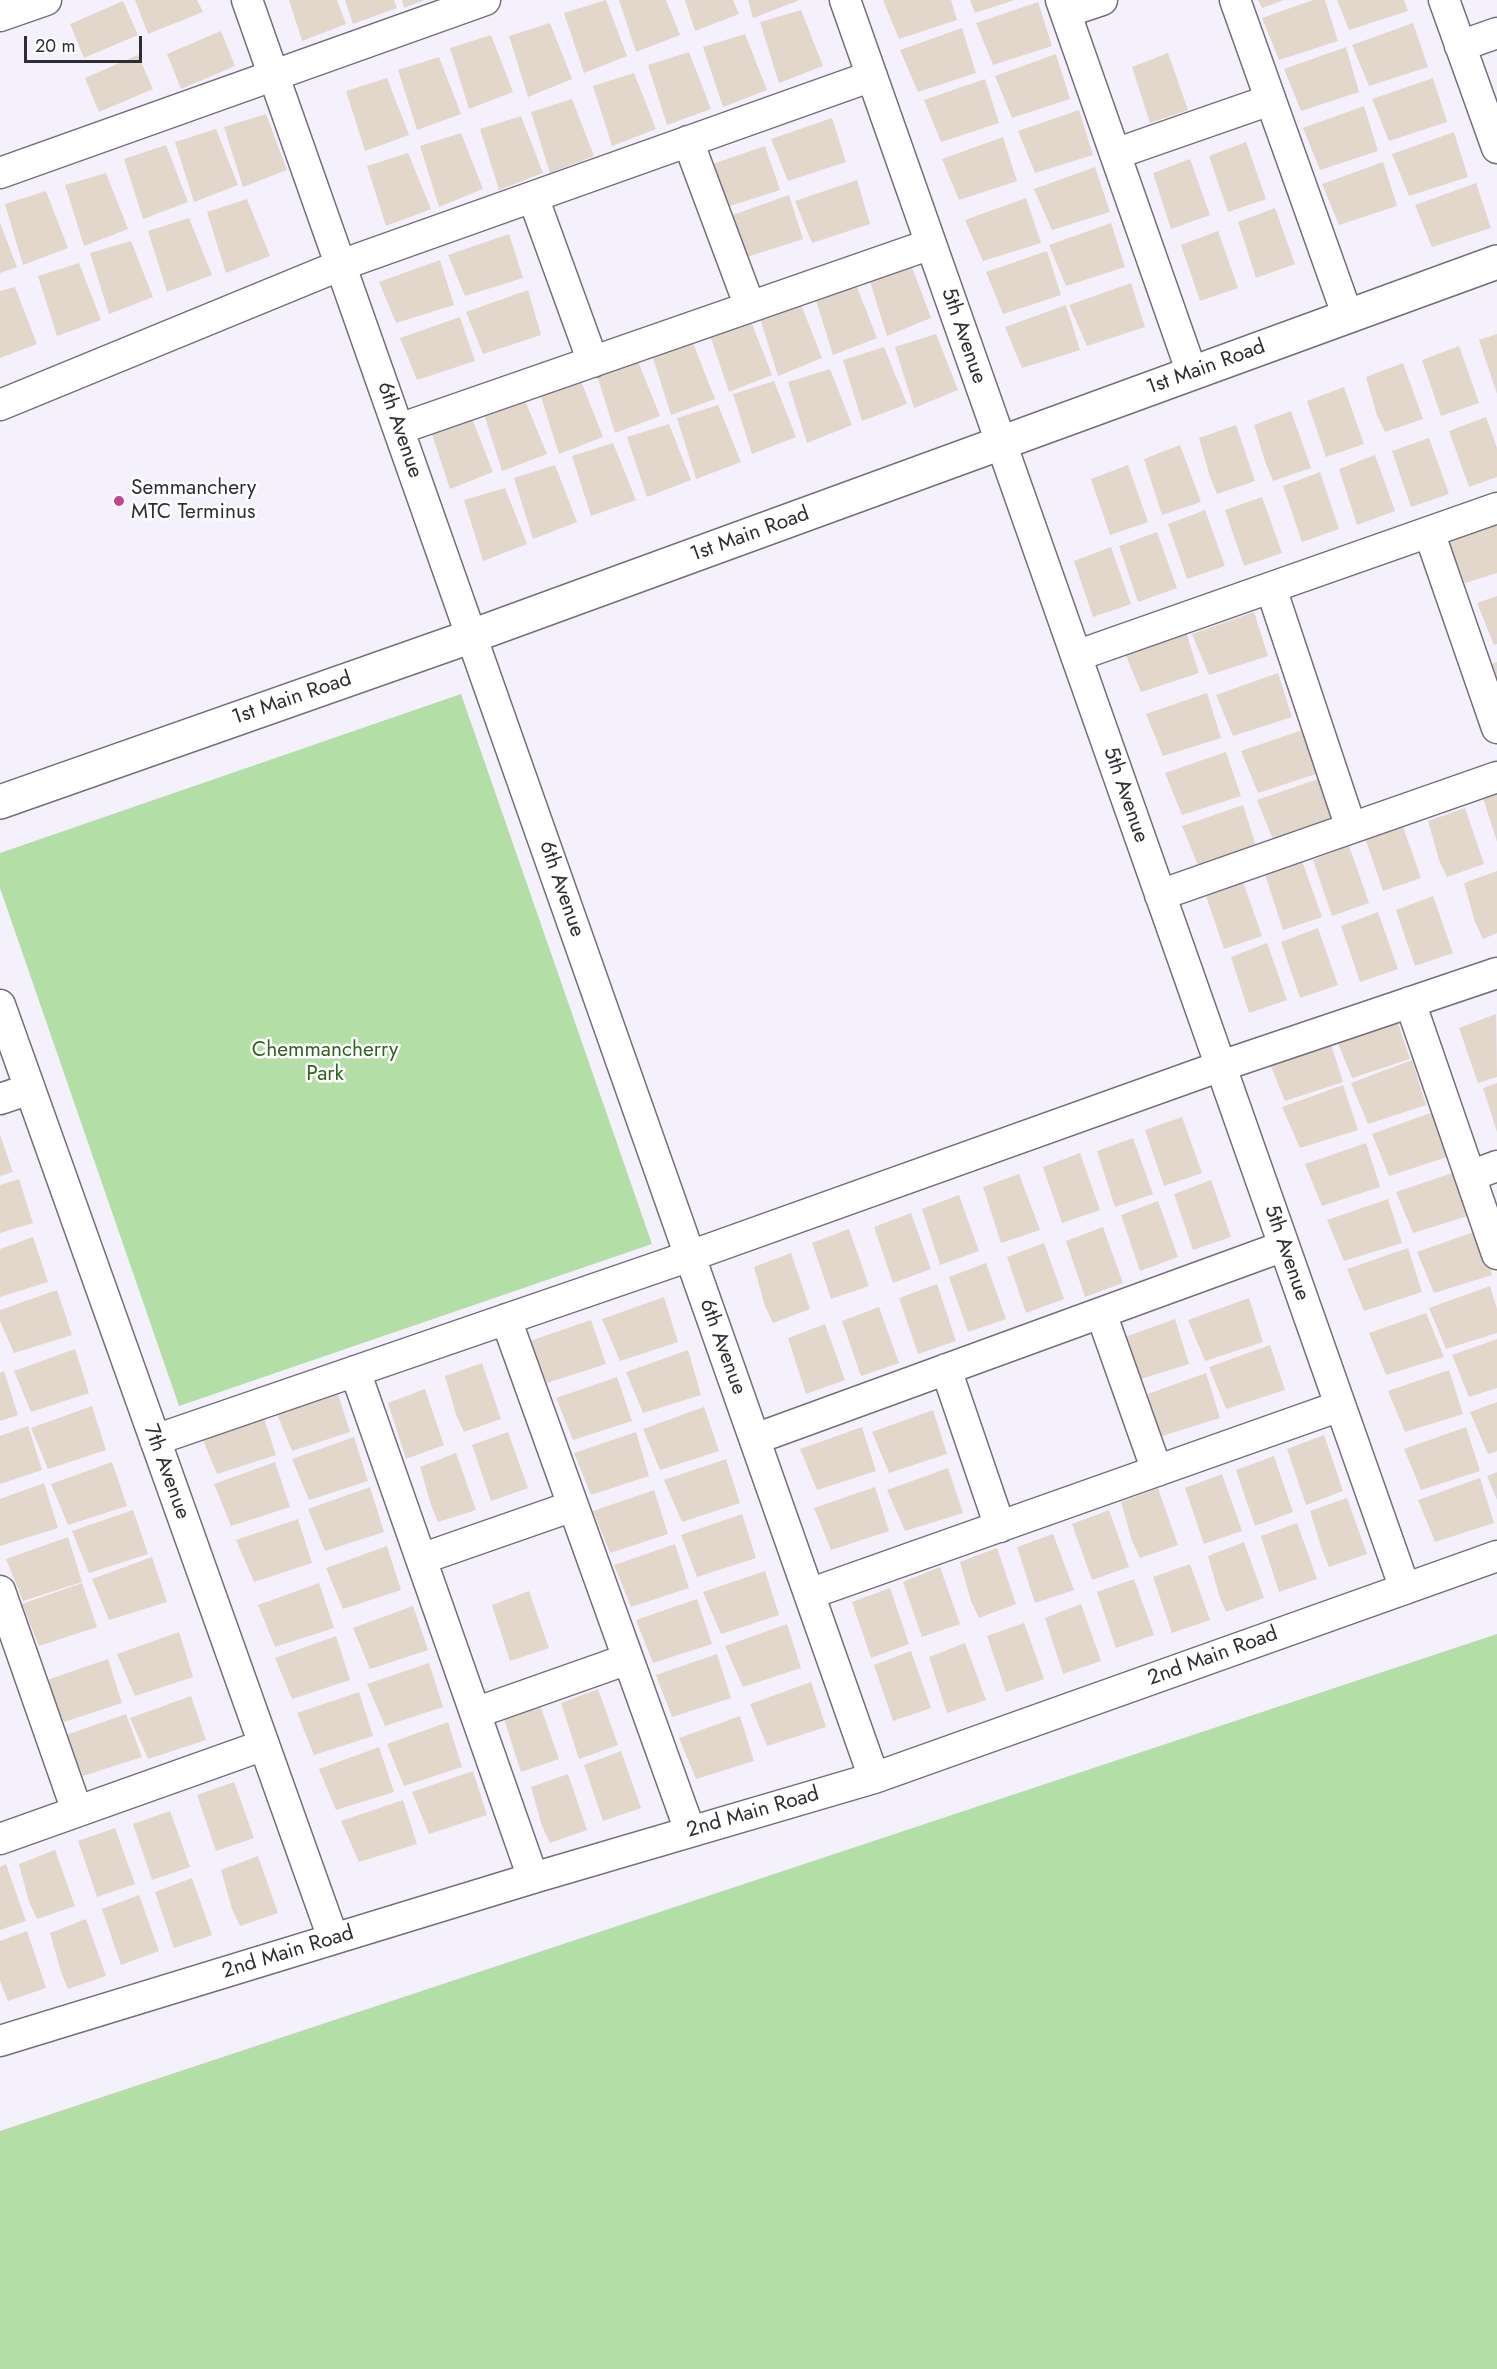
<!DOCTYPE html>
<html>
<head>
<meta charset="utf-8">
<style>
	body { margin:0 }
	#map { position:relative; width:1497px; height:2369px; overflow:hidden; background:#f4f1fd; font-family:Jost,sans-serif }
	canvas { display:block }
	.scale { position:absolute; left:24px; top:36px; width:118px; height:27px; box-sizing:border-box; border:3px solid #2f2d33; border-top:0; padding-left:8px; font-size:18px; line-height:21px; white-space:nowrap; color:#2f2d33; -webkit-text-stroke:4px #fff; paint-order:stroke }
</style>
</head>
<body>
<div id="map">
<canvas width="1497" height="2369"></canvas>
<div class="scale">20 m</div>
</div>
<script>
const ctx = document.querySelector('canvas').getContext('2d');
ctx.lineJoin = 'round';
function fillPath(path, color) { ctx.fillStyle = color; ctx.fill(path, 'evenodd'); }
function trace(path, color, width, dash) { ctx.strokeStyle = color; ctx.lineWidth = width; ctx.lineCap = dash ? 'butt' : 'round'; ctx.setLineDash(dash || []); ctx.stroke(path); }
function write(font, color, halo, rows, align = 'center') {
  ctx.font = font + ' Jost,sans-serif'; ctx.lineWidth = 5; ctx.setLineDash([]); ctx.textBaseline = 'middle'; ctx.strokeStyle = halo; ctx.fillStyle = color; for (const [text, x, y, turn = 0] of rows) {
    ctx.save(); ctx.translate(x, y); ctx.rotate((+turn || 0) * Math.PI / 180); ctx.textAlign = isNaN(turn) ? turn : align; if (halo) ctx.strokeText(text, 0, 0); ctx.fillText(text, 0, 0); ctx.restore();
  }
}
const green = new Path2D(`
	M461 694 652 1244 179 1406 0 888V853Z
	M1497 1634V2369H0V2131Z`);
const building = new Path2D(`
	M135 0H197L203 12 148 34Z
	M289 0H337L346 24 302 41Z
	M345 0H394L397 8 353 24Z
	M402 0H424L404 8Z
	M606 0 627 56 584 73 564 13Z
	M619 0H666L680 35 636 52Z
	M685 0H733L739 14 695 31Z
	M748 0H800L753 18Z
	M883 0H951L957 20 899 39Z
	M970 0H1015L975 13Z
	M1258 0H1284L1262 8Z
	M1313 0H1325L1338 41 1279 60 1262 18Z
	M1337 0H1404L1408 11 1349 30Z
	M123 1 138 35 84 58 70 24Z
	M1038 2 1052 46 993 65 976 23Z
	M801 10 823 66 779 83 760 22Z
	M550 23 572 79 528 97 509 36Z
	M1413 23 1428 67 1369 86 1352 45Z
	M962 28 976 73 918 92 900 50Z
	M221 31 235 66 181 89 167 54Z
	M745 34 767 90 723 107 703 47Z
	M491 35 513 92 469 109 450 48Z
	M1346 47 1359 92 1301 111 1284 69Z
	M689 52 711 109 667 125 648 65Z
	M1168 53 1188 110 1150 123 1132 67Z
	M1056 54 1070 99 1012 118 995 76Z
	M138 55 153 89 99 112 85 78Z
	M439 57 461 114 417 130 398 70Z
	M634 73 656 129 612 146 593 86Z
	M387 78 409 135 365 151 346 91Z
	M1433 78 1447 122 1389 141 1372 99Z
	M985 79 999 123 941 142 924 100Z
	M572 99 594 156 550 173 531 112Z
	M1364 106 1378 151 1320 170 1303 128Z
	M1079 110 1093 155 1035 173 1018 131Z
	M266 114 287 170 243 187 224 127Z
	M521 116 543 173 499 190 480 129Z
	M832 118 846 162 788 181 771 139Z
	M216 129 238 185 194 202 175 142Z
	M1454 132 1468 177 1409 196 1392 154Z
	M461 133 483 189 439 207 420 146Z
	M1003 137 1017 181 959 200 942 159Z
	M1246 142 1266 199 1228 212 1209 156Z
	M166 145 188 202 143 219 124 159Z
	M765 146 780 190 721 209 704 167Z
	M408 153 431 209 386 226 367 166Z
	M1190 159 1210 215 1171 229 1153 173Z
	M1383 162 1397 206 1339 225 1322 184Z
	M1095 167 1110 212 1052 230 1034 189Z
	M106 173 128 229 84 246 65 185Z
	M857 180 870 224 812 243 795 201Z
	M1476 183 1491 228 1432 247 1415 205Z
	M46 191 68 248 23 265 5 204Z
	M789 195 803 239 744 258 727 217Z
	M1026 198 1041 243 983 261 965 220Z
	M247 199 270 256 226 273 207 212Z
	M1275 208 1295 264 1256 278 1238 222Z
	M189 218 212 275 167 292 148 231Z
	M0 223 17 267 0 273Z
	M1111 223 1125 267 1066 286 1049 245Z
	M1218 231 1238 288 1200 301 1181 245Z
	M509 234 523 278 465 296 448 255Z
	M131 241 153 297 109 314 90 253Z
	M1047 251 1061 295 1003 314 986 272Z
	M440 260 454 305 396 323 379 282Z
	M910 262 931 318 887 336 868 275Z
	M79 263 101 320 57 336 38 276Z
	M855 282 877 338 833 355 814 294Z
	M1131 283 1145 327 1087 346 1069 305Z
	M15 287 37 344 0 358V291Z
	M528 290 541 335 483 354 466 312Z
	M800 302 822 358 778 376 759 315Z
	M1066 305 1080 350 1022 368 1005 327Z
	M460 317 475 361 417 380 400 338Z
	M750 319 772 375 729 392 709 332Z
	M936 334 958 390 914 408 895 347Z
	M1497 334V394L1479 340Z
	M693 343 715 399 671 415 652 355Z
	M1459 346 1479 403 1441 416 1422 360Z
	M884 347 907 404 862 421 843 360Z
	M637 359 660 416 615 433 596 372Z
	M1403 363 1423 419 1385 432 1377 415 1366 377Z
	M830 369 852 425 807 443 788 382Z
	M581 381 603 437 559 454 540 394Z
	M774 381 796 437 752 454 733 394Z
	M1344 387 1364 444 1326 457 1307 401Z
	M524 398 547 454 502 471 483 411Z
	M718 405 741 462 696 479 677 418Z
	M1291 411 1311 468 1273 481 1266 464 1254 425Z
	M471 416 493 472 450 489 430 428Z
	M1486 417 1497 448V477L1469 487 1449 431Z
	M669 424 691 480 647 497 627 437Z
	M1236 425 1255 481 1217 494 1210 477 1199 438Z
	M1429 438 1449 494 1411 507 1392 451Z
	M613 443 636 500 591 516 572 456Z
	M1180 445 1201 502 1162 515 1144 459Z
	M1375 455 1395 511 1357 525 1339 469Z
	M555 465 577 522 533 539 514 478Z
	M1128 465 1148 522 1110 535 1091 479Z
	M1320 472 1339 529 1302 542 1283 486Z
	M505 488 527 544 483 561 464 500Z
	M1262 497 1282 553 1244 566 1225 510Z
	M1205 510 1225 566 1187 579 1168 524Z
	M1497 524V573L1465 583 1448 542Z
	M1157 532 1177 588 1138 602 1119 546Z
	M1111 547 1131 604 1093 617 1074 561Z
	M1497 596V644L1494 645 1477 603Z
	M1254 612 1268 656 1209 675 1192 634Z
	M1185 629 1199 673 1141 692 1124 651Z
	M1497 662V684L1489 665Z
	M1278 673 1292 717 1233 736 1216 695Z
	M1207 693 1221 738 1163 756 1146 714Z
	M1302 730 1316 774 1258 793 1241 751Z
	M1226 752 1241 796 1182 815 1165 773Z
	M1318 779 1332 823 1274 842 1257 800Z
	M1497 789V842L1482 795Z
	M1243 805 1257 849 1199 868 1182 826Z
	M1465 808 1484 864 1447 877 1439 860 1428 821Z
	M1401 821 1421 878 1383 891 1364 835Z
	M1349 846 1369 903 1332 916 1313 860Z
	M1302 861 1322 917 1283 930 1265 874Z
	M1497 871V933L1483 939 1475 922 1464 883Z
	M1242 879 1262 936 1224 949 1205 893Z
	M1433 896 1453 953 1415 966 1396 910Z
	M1378 912 1398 969 1360 982 1341 926Z
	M1318 928 1338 985 1300 998 1281 942Z
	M1267 943 1287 1000 1249 1013 1231 957Z
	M1395 1014 1410 1059 1352 1078 1335 1036Z
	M1496 1014 1497 1077 1478 1083 1459 1028Z
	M1329 1038 1343 1082 1285 1101 1268 1059Z
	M1412 1060 1426 1105 1368 1124 1351 1083Z
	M1497 1083V1132L1483 1088Z
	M1343 1085 1358 1130 1300 1148 1282 1107Z
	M1433 1112 1447 1157 1389 1176 1372 1134Z
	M1182 1117 1202 1173 1164 1186 1145 1130Z
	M0 1135 13 1172 0 1176Z
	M1133 1138 1153 1194 1115 1207 1097 1151Z
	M1366 1143 1380 1187 1322 1206 1305 1164Z
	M1080 1153 1100 1210 1062 1223 1043 1167Z
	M1458 1171 1471 1215 1413 1233 1396 1192Z
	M1019 1174 1040 1230 1001 1243 983 1187Z
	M19 1179 33 1223 0 1233V1185Z
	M1211 1180 1231 1237 1193 1250 1174 1194Z
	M959 1195 979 1251 940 1265 922 1209Z
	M1388 1199 1402 1243 1344 1261 1327 1220Z
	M1158 1201 1178 1257 1140 1271 1121 1215Z
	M911 1213 931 1269 893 1283 874 1227Z
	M1103 1227 1123 1283 1085 1297 1066 1241Z
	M849 1229 869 1286 831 1299 812 1243Z
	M1479 1230 1492 1275 1434 1293 1417 1252Z
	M33 1237 48 1282 0 1297V1249Z
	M1044 1243 1064 1299 1026 1313 1007 1257Z
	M1408 1248 1422 1292 1364 1311 1347 1269Z
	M791 1253 810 1309 773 1323 765 1306 754 1267Z
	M986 1263 1006 1319 968 1332 949 1277Z
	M937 1284 956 1341 918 1354 899 1298Z
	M1490 1286 1497 1309V1333L1446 1349 1429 1308Z
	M57 1290 72 1335 14 1353 0 1321V1310Z
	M664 1297 678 1342 620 1361 602 1319Z
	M1249 1298 1263 1342 1205 1361 1188 1320Z
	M879 1307 899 1363 861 1376 842 1321Z
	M1426 1313 1444 1357 1386 1375 1369 1333Z
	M1175 1319 1189 1364 1131 1382 1114 1341Z
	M591 1320 606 1364 547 1383 530 1341Z
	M825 1324 845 1380 806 1394 788 1338Z
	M1497 1339V1388L1469 1397 1452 1355Z
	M1270 1345 1285 1390 1226 1409 1209 1367Z
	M75 1349 89 1393 31 1412 14 1371Z
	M688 1350 701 1395 643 1413 626 1372Z
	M482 1363 501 1419 464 1432 456 1415 445 1376Z
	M1449 1370 1463 1414 1405 1432 1388 1391Z
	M4 1371 18 1415 0 1421V1373Z
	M1206 1373 1220 1418 1162 1436 1145 1395Z
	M617 1377 632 1421 573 1440 556 1398Z
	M336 1388 350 1432 292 1451 275 1409Z
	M425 1389 444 1445 406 1459 388 1403Z
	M1497 1402V1451L1488 1454 1470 1412Z
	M92 1406 106 1450 48 1469 31 1428Z
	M704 1407 719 1451 660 1470 643 1429Z
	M933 1410 947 1454 889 1473 872 1432Z
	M262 1412 276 1455 217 1474 200 1433Z
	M28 1426 42 1470 0 1484V1436Z
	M862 1427 876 1471 817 1490 800 1449Z
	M1466 1427 1480 1471 1421 1490 1404 1449Z
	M508 1432 528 1488 491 1501 472 1445Z
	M636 1432 649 1476 591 1495 574 1453Z
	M1324 1435 1343 1491 1306 1505 1287 1449Z
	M354 1437 368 1481 309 1500 292 1459Z
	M456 1453 476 1510 438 1522 431 1505 420 1467Z
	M1274 1456 1293 1512 1255 1526 1236 1470Z
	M726 1459 740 1503 682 1522 664 1480Z
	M112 1462 127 1506 68 1525 51 1484Z
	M275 1462 290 1507 231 1526 214 1484Z
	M948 1468 963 1513 905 1531 887 1490Z
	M1497 1472V1500L1487 1476Z
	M1222 1474 1242 1531 1204 1544 1185 1488Z
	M1480 1478 1494 1523 1435 1542 1418 1500Z
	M44 1483 58 1528 0 1546V1499Z
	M370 1487 384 1532 325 1551 308 1509Z
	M875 1487 889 1531 831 1550 814 1508Z
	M1158 1488 1178 1545 1140 1558 1132 1541 1121 1502Z
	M654 1490 668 1534 610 1553 593 1511Z
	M1347 1498 1367 1554 1329 1567 1322 1550 1310 1511Z
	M133 1510 148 1554 89 1573 72 1531Z
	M1109 1510 1129 1567 1092 1580 1072 1524Z
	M742 1514 756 1558 697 1577 681 1535Z
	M298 1519 312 1563 254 1582 236 1540Z
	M1297 1523 1317 1579 1279 1592 1261 1536Z
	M1053 1534 1074 1590 1035 1603 1017 1547Z
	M68 1537 82 1582 23 1601 6 1559Z
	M1244 1542 1264 1598 1226 1612 1219 1595 1208 1556Z
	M675 1544 689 1588 631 1607 614 1565Z
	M387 1546 401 1590 343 1609 326 1568Z
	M997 1548 1016 1604 979 1618 971 1601 960 1562Z
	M152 1557 167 1602 109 1620 92 1579Z
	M1190 1564 1210 1620 1172 1633 1153 1577Z
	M940 1567 960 1624 922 1637 903 1582Z
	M765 1571 779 1615 721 1634 703 1592Z
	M1134 1579 1154 1635 1116 1648 1097 1592Z
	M82 1583 97 1627 39 1646 22 1604Z
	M319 1583 334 1628 275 1647 258 1605Z
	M890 1588 909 1644 871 1658 852 1602Z
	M529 1591 549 1648 510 1661 492 1605Z
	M697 1599 712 1644 653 1663 636 1620Z
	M1081 1604 1101 1661 1063 1674 1045 1618Z
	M413 1606 428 1650 370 1669 353 1628Z
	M1024 1623 1044 1679 1006 1692 987 1636Z
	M787 1624 801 1668 743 1687 725 1646Z
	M179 1632 193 1677 135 1696 117 1654Z
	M336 1636 350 1680 292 1699 275 1658Z
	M965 1643 986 1700 947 1713 929 1657Z
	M911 1651 931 1708 893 1721 874 1665Z
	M717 1654 731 1698 672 1717 656 1675Z
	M108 1659 122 1703 64 1722 47 1680Z
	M429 1663 443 1707 385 1726 367 1684Z
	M811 1682 826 1727 767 1746 750 1704Z
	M598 1689 618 1745 579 1759 561 1703Z
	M359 1692 373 1736 314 1755 297 1713Z
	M191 1696 206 1740 148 1759 130 1718Z
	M539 1702 559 1759 521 1772 503 1716Z
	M126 1714 142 1757 83 1776 66 1735Z
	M740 1716 754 1761 696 1779 679 1738Z
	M448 1722 462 1767 404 1786 387 1744Z
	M379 1747 394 1792 336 1810 319 1769Z
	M621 1751 641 1808 603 1821 584 1765Z
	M473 1771 487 1815 429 1834 412 1792Z
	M568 1774 587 1830 550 1843 542 1826 531 1787Z
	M234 1782 254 1838 216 1851 197 1795Z
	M403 1800 417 1844 359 1862 341 1821Z
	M170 1811 190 1867 152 1880 133 1824Z
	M115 1828 135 1884 97 1897 78 1841Z
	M55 1850 75 1906 37 1919 29 1902 19 1864Z
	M258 1856 278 1913 240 1926 232 1909 221 1870Z
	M6 1864 26 1921 0 1930V1867Z
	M192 1878 212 1935 174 1948 155 1892Z
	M139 1895 159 1951 121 1965 102 1909Z
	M86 1919 106 1976 68 1989 61 1972 50 1933Z
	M27 1931 46 1988 8 2001 0 1981V1941Z`);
const minor = new Path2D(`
	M247 0 874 1778
	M845 0 1405 1589
	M1061 0 1192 373
	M1235 0 1348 317
	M1444 0 1497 148
	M1066 12 1102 0
	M0 16 46 0
	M1460 46 1497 33
	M688 141 750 307
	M1115 154 1270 100
	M0 173 485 0
	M533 197 593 362
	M0 405 341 265 872 76
	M399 429 931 244
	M1429 532 1497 728
	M1271 588 1351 828
	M1076 656 1497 508
	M1160 895 1497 777
	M1410 1002 1497 1254
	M0 1005 333 1938
	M0 1099 30 1089
	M1470 1176 1497 1166
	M1101 1313 1157 1471
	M506 1319 690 1831
	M946 1369 1000 1527
	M355 1371 533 1878
	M755 1439 1284 1246
	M155 1440 690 1256 1221 1066 1497 973
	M421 1559 573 1506
	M0 1591 77 1811
	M809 1594 1340 1406
	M475 1713 628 1659
	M0 1839 264 1745
	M0 2041 533 1878 874 1778 1497 1556`);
const tertiary = new Path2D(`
	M0 802 472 636 1497 262`);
const markers = [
	[119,501,6,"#c4448e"]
];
const streetNames = [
	["5th Avenue",963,336,71],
	["1st Main Road",1206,368,-20],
	["6th Avenue",399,430,71],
	["1st Main Road",750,535,-20],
	["1st Main Road",292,699,-19],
	["5th Avenue",1125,795,71],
	["6th Avenue",561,889,71],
	["5th Avenue",1286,1253,71],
	["6th Avenue",722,1347,70],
	["7th Avenue",166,1472,70],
	["2nd Main Road",1213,1657,-20],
	["2nd Main Road",753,1813,-16],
	["2nd Main Road",288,1953,-17]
];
const poiNames = [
	["Semmanchery",131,489],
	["MTC Terminus",131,513]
];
const parkNames = [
	["Chemmancherry",325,1051],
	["Park",325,1075]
];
fillPath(green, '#b3dea6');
fillPath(building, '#e3d6cb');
trace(minor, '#726e7c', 33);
trace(tertiary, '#726e7c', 36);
trace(minor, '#fff', 30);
trace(tertiary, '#fff', 33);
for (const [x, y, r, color] of markers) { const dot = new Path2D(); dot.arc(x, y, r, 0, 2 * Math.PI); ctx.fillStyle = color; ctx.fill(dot); trace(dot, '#fff', 2); }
write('21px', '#2f2d33', '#fff', streetNames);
write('21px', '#2f2d33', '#fff', poiNames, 'left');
write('21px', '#30631d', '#fff', parkNames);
</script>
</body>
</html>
